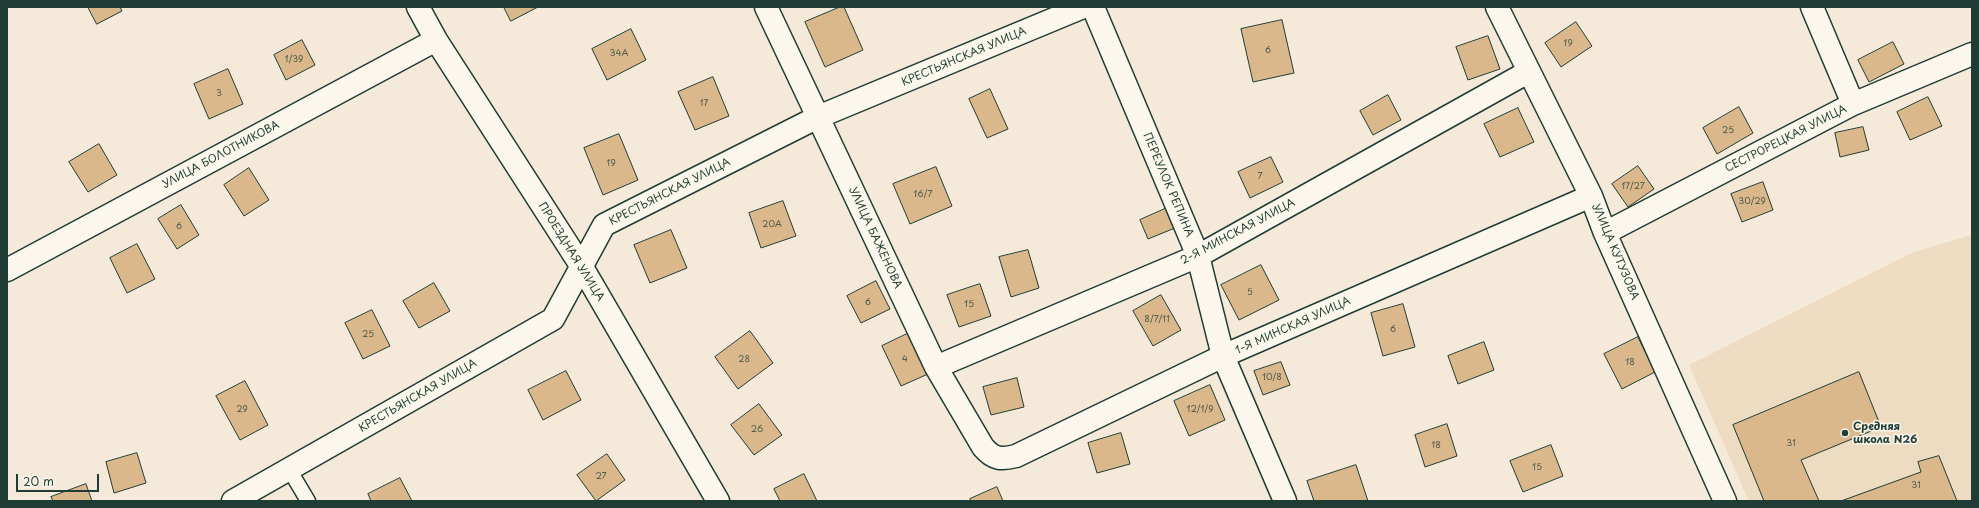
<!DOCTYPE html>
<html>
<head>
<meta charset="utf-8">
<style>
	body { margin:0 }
	#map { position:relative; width:1979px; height:508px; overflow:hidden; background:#f5ead9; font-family:"Playpen Sans",sans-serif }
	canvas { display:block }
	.frame { position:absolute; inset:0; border:8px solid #1f3d34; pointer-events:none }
	.scale { position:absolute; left:16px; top:474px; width:83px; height:18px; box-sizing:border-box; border:2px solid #1f3d34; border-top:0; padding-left:5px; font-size:12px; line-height:14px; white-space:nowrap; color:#1f3d34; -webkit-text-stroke:3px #fbf7ec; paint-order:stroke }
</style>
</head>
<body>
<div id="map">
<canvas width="1979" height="508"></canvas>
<div class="frame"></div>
<div class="scale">20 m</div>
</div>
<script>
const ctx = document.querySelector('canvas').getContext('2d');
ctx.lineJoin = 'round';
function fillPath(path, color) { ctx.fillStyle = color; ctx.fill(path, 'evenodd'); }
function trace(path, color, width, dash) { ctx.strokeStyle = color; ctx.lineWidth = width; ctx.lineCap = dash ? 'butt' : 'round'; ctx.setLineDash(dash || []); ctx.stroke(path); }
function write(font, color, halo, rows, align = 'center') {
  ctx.font = font + ' "Playpen Sans",sans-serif'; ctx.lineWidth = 3; ctx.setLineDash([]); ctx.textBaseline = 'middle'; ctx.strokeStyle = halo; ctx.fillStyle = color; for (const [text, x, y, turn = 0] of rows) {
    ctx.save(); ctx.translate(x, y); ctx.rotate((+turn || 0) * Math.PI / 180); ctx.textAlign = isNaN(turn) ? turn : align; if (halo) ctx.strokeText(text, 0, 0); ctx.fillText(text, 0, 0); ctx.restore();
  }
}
const built = new Path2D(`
	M1972 235V501H1749L1689 365 1914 252Z`);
const building = new Path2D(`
	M88 7H120L122 11 97 24Z
	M504 7H538L511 21Z
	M840 7H844L863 50 825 67 805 22Z
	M1282 20 1294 73 1253 82 1241 29Z
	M1576 22 1592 46 1561 67 1545 43Z
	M631 29 646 60 607 80 592 49Z
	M1488 36 1500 69 1468 80 1456 47Z
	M302 40 315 65 286 80 274 55Z
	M1893 42 1904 64 1869 82 1858 60Z
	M228 69 243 104 209 119 194 84Z
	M713 77 729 116 695 130 678 92Z
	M990 89 1008 129 987 138 969 99Z
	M1388 95 1401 120 1373 135 1360 111Z
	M1928 97 1942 126 1910 140 1897 112Z
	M1739 107 1753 133 1717 154 1703 128Z
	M1518 108 1534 142 1500 157 1484 124Z
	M1863 127 1869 150 1840 157 1835 133Z
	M619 134 638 180 603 195 584 148Z
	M99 144 117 175 88 192 69 162Z
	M1271 157 1283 182 1250 198 1238 172Z
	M1638 166 1654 189 1628 207 1612 184Z
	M936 167 952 206 910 224 893 184Z
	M249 168 269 200 244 216 224 185Z
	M1763 182 1773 210 1742 222 1731 194Z
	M783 201 796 236 761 248 749 213Z
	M181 205 199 235 177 249 158 219Z
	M1167 208 1175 228 1148 239 1140 220Z
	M671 230 687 268 650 283 634 245Z
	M137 244 155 279 127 293 110 258Z
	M1028 250 1039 288 1011 297 999 257Z
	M1261 265 1279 300 1239 320 1221 285Z
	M876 281 890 309 861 323 847 296Z
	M434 283 450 311 419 328 403 301Z
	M980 284 991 316 959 327 947 295Z
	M1161 295 1181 330 1153 346 1133 311Z
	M1403 304 1415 347 1383 356 1371 313Z
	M372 310 390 346 363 359 345 323Z
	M750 331 773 363 738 389 715 357Z
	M909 333 928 374 901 386 882 346Z
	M1638 337 1655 372 1622 389 1604 354Z
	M1484 342 1494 370 1458 384 1448 356Z
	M1281 362 1290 385 1263 395 1254 371Z
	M566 371 581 400 543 420 528 390Z
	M1859 372 1881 427 1801 460 1819 501H1764L1733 425Z
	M1017 378 1024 407 991 415 983 387Z
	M245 381 268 425 240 440 216 396Z
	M1210 385 1225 420 1189 436 1174 401Z
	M759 404 782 435 754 455 731 425Z
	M1447 424 1457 456 1425 467 1415 435Z
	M1121 433 1130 464 1097 473 1088 443Z
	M1551 445 1563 476 1523 492 1510 461Z
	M137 453 146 483 114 493 106 462Z
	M607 454 625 480 596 501 577 475Z
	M1939 456 1957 501H1841L1921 472 1918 462Z
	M1356 465 1368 501H1314L1307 481Z
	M804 474 817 501H780L774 489Z
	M400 478 412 501H371L368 494Z
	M86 484 92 501H53L51 497Z
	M997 487 1003 501H971L970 499Z`);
const service = new Path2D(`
	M289 469 308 501`);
const minor = new Path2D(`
	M418 7 436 40 582 267 718 501
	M766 7 936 367 983 447C993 459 1001 460 1016 456L1223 356 1591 196
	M1093 7 1198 256 1223 356 1285 501
	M1497 7 1591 196 1605 233 1725 501
	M1812 7 1853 104
	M1605 233 1853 104 1972 54
	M7 270 436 40
	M936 367 1198 256 1528 72
	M233 501 553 319 604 225 818 117 1083 7`);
const markers = [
	[1845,433,4,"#1f3d34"]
];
const numberNames = [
	["19",1568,44],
	["6",1268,51],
	["34А",619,54],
	["1/39",294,60],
	["3",219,94],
	["17",704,104],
	["25",1728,131],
	["19",611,164],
	["7",1260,177],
	["17/27",1633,187],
	["16/7",923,195],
	["30/29",1752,202],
	["20А",772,225],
	["6",179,227],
	["5",1250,293],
	["6",868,303],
	["15",969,305],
	["8/7/11",1157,320],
	["6",1393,330],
	["25",368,335],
	["28",744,360],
	["4",905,360],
	["18",1630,363],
	["10/8",1272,378],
	["29",242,410],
	["12/1/9",1200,410],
	["26",757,430],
	["31",1791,444],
	["18",1436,446],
	["15",1537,468],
	["27",601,477],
	["31",1916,486]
];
const streetNames = [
	["КРЕСТЬЯНСКАЯ УЛИЦА",964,57,-23],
	["СЕСТРОРЕЦКАЯ УЛИЦА",1786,139,-27],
	["УЛИЦА БОЛОТНИКОВА",221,155,-28],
	["ПЕРЕУЛОК РЕПИНА",1168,185,67],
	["КРЕСТЬЯНСКАЯ УЛИЦА",670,192,-27],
	["2-Я МИНСКАЯ УЛИЦА",1238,232,-28],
	["УЛИЦА БАЖЕНОВА",875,238,65],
	["ПРОЕЗДНАЯ УЛИЦА",571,252,58],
	["УЛИЦА КУТУЗОВА",1615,252,67],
	["1-Я МИНСКАЯ УЛИЦА",1293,326,-24],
	["КРЕСТЬЯНСКАЯ УЛИЦА",418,396,-30]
];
const poiNames = [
	["Средняя",1853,427],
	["школа N26",1853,440]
];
fillPath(built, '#eddbc2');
fillPath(building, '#dbb78c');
trace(building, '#1f3d34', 1);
trace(service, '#1f3d34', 17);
trace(minor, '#1f3d34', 25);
trace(service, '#fbf7ec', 14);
trace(minor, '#fbf7ec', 22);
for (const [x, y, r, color] of markers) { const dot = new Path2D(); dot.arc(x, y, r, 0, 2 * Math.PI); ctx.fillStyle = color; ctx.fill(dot); trace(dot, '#fbf7ec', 1.5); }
write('9px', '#4e5c4a', null, numberNames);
write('11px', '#1f3d34', '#fbf7ec', streetNames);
write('bold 11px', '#1f3d34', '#fbf7ec', poiNames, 'left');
</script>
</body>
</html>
